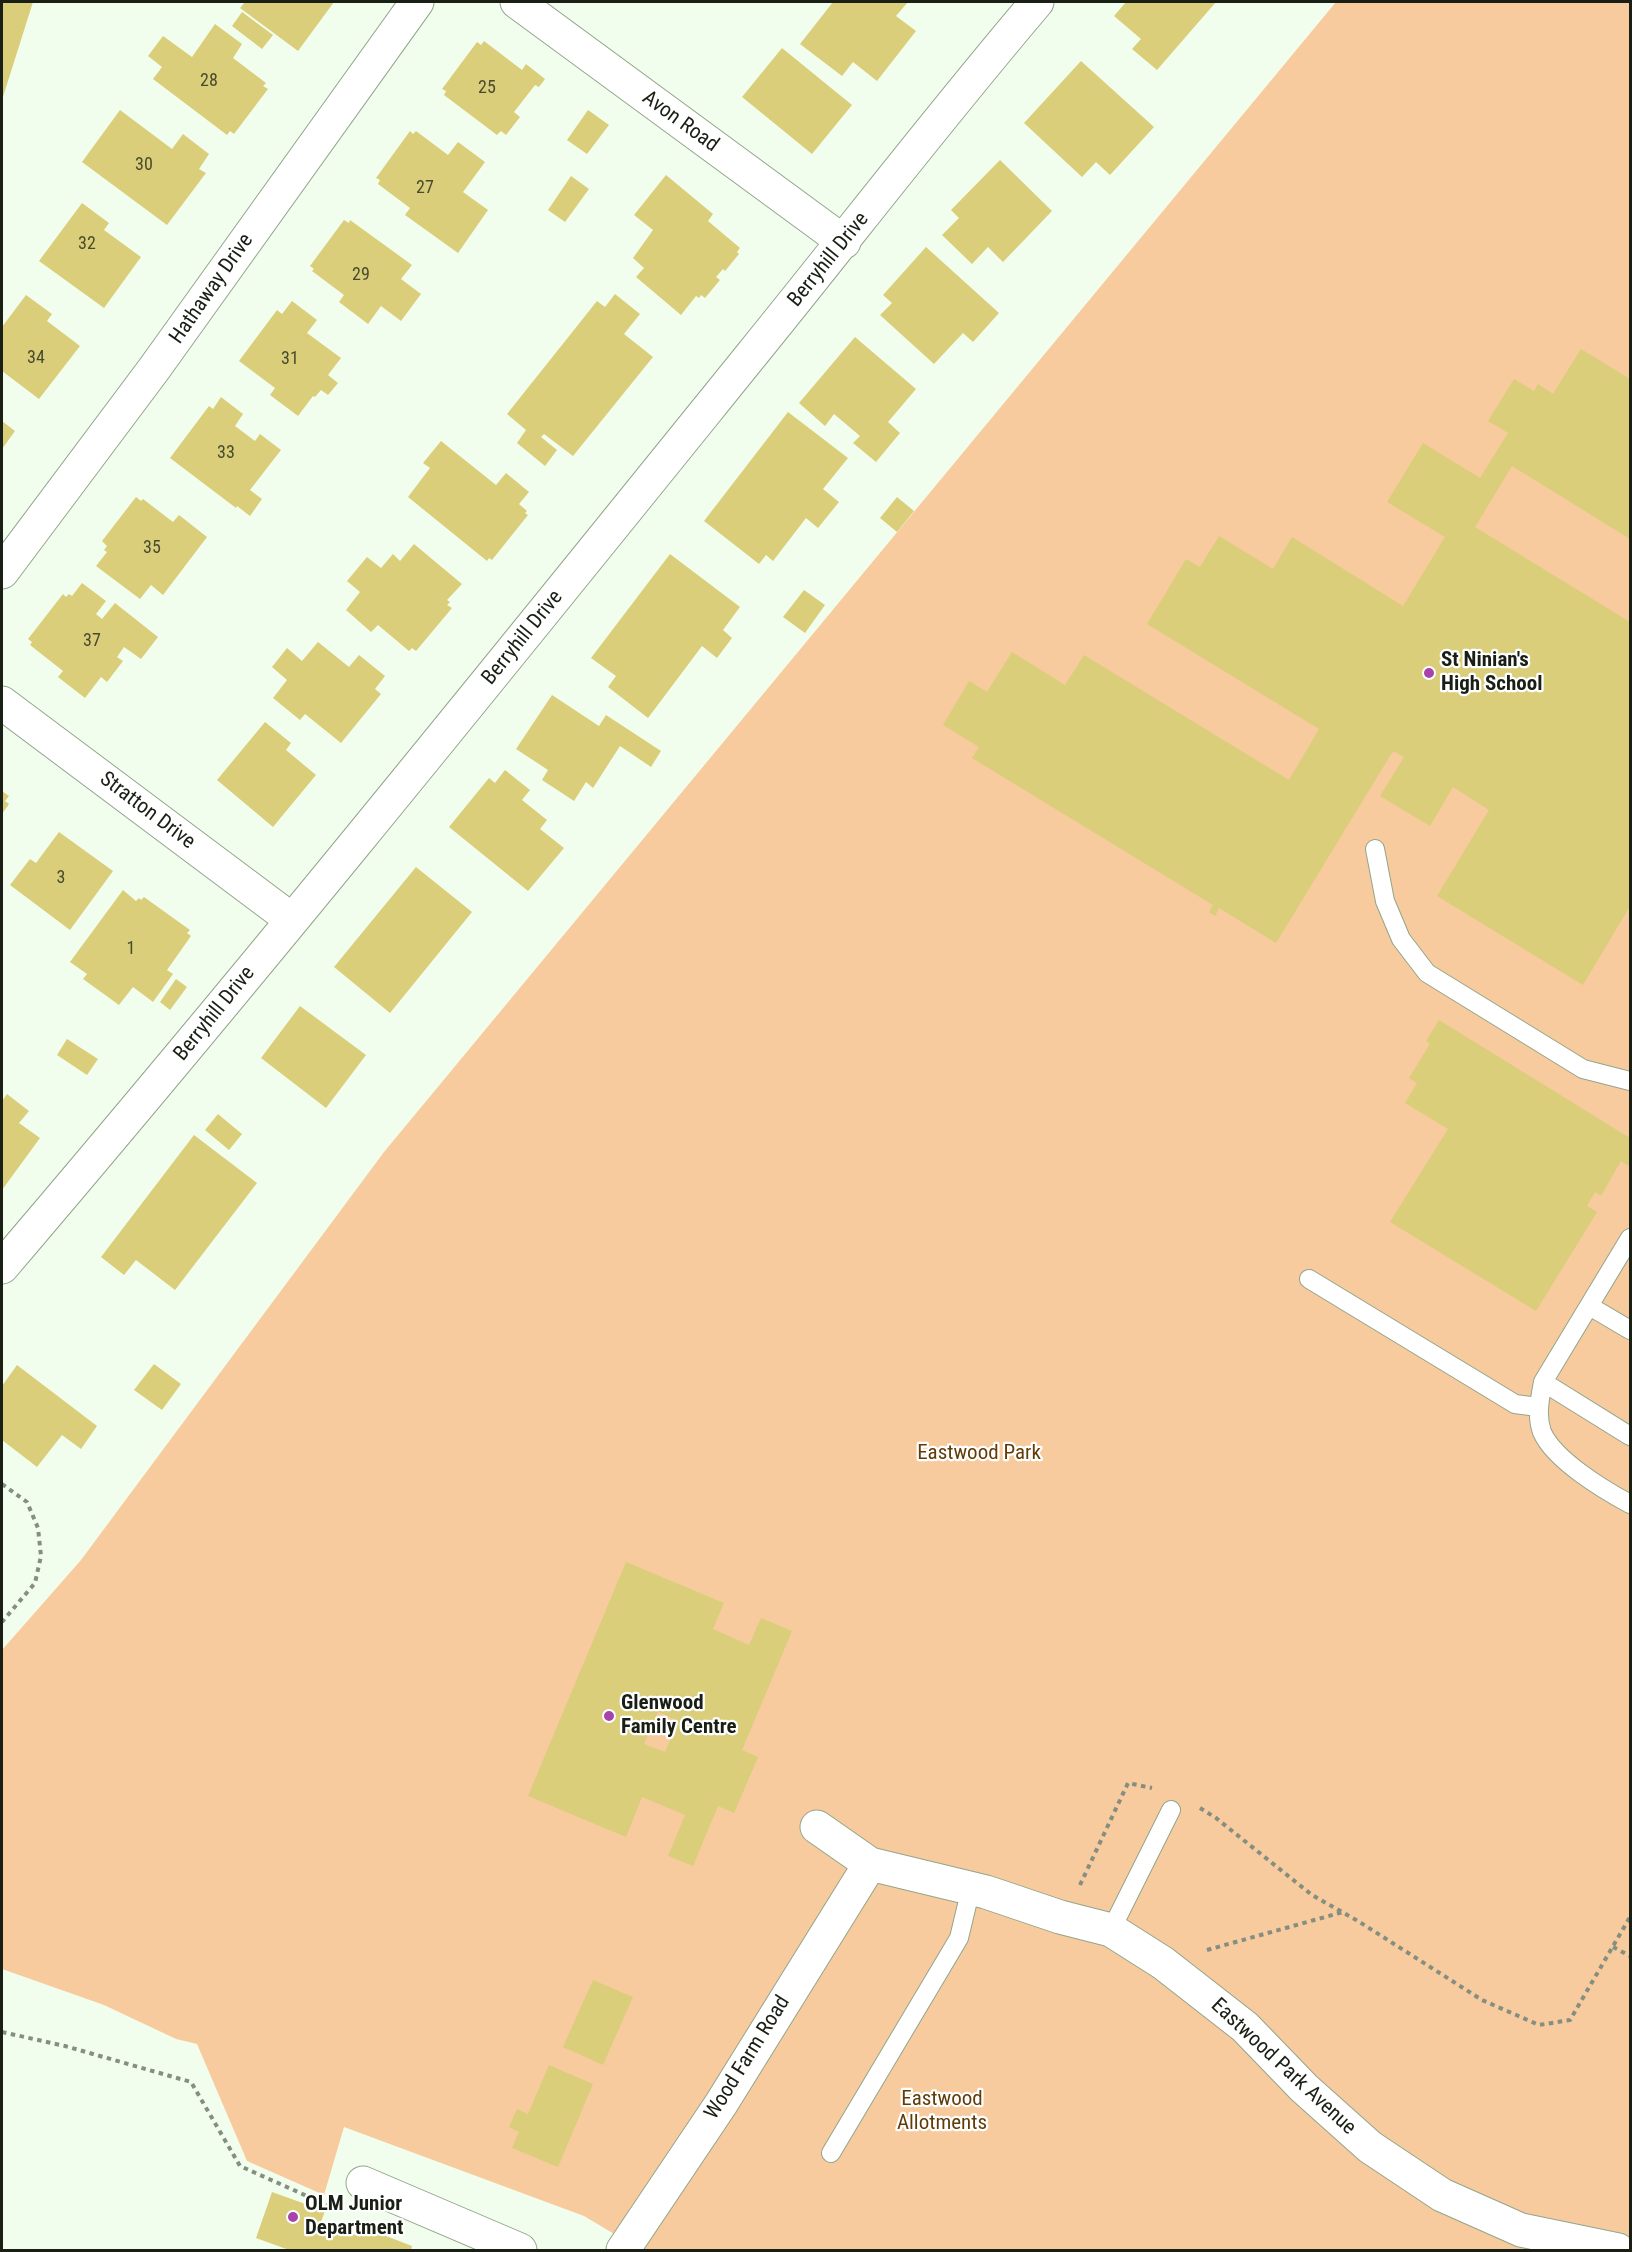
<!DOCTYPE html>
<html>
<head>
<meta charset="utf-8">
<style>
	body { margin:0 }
	#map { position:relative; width:1632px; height:2252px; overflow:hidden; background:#f2feed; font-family:"Roboto Condensed",sans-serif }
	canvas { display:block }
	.frame { position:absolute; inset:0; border:3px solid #191f15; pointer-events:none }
</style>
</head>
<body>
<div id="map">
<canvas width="1632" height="2252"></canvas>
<div class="frame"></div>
</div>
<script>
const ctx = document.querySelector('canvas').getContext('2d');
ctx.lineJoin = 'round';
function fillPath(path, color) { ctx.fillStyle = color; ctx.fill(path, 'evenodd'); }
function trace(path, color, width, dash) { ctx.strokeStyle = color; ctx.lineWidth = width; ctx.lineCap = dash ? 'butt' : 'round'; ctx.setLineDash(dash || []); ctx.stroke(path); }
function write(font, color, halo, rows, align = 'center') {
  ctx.font = font + ' "Roboto Condensed",sans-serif'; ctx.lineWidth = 4.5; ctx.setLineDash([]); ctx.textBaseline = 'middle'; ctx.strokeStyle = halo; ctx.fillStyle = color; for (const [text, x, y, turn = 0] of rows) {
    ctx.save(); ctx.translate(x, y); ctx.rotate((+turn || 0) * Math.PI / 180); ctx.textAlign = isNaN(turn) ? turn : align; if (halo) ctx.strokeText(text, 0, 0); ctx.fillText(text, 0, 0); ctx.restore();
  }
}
const green = new Path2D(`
	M1336 2H1630V2250H641L584 2216 344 2127 324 2195 247 2161 197 2044 176 2039 104 2005 2 1969V1650L81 1560 384 1152Z`);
const building = new Path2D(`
	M2 2H33L2 100Z
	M245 2H334L298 51 240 8Z
	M833 2H908L896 16 916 31 877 81 853 62 842 76 800 44Z
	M1126 2H1216L1157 70 1132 49 1141 39 1114 16Z
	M242 12 273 35 262 49 232 26Z
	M215 24 242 44 233 58 266 83 263 86 268 89 234 134 230 131 227 135 153 79 162 67 148 56 163 36 192 57Z
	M484 41 522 70 526 64 545 79 539 87 535 85 514 112 520 117 506 135 501 131 497 135 444 95 446 91 442 89 477 42 481 45Z
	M782 48 852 105 812 154 742 97Z
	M1081 61 1154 127 1110 175 1096 162 1082 177 1024 123Z
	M120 110 172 149 183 134 209 154 199 169 206 173 167 225 82 162Z
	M588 110 609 125 587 154 567 140Z
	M410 131 413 134 416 131 448 155 458 142 485 162 463 192 488 210 458 253 405 215 410 208 378 184 380 180 376 178Z
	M1000 160 1052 211 1003 262 988 247 972 264 942 235 959 218 951 210Z
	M666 175 713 214 708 221 740 248 737 252 739 254 725 271 723 269 716 277 720 280 705 298 701 295 699 298 696 296 681 315 636 277 644 268 633 258 653 230 634 215Z
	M571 176 589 189 565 222 548 210Z
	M82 203 109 223 104 230 141 257 104 308 39 261Z
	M344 220 349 223 350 220 412 265 401 279 421 294 401 321 381 306 368 324 339 302 344 295 312 271 314 269 310 266Z
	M926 247 999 313 973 342 963 333 934 364 880 315 892 303 883 295Z
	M615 294 640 314 624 334 653 357 573 456 544 434 541 437 557 450 545 466 517 443 526 430 507 414 597 301 605 307Z
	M26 295 52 314 47 321 80 346 39 399 2 371V327Z
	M292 301 317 320 307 333 341 358 328 375 338 383 328 395 321 390 315 397 313 396 298 416 270 395 275 388 239 361 277 310 282 314Z
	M855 337 916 389 888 422 900 433 876 462 853 443 860 436 834 414 825 426 799 403Z
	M1581 349 1630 379V539L1512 466 1475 527 1630 622V906L1583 985 1437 896 1489 810 1453 787 1430 826 1380 796 1404 757 1393 751 1276 943 1219 908 1215 916 1209 912 1213 905 972 758 979 747 943 725 969 681 987 692 1012 652 1065 685 1084 655 1289 780 1319 729 1147 624 1186 559 1200 567 1219 536 1273 569 1292 537 1403 606 1445 537 1387 502 1423 443 1480 478 1508 433 1488 421 1514 379 1534 391 1538 384 1553 394Z
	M221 397 243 414 235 426 255 441 260 434 281 450 250 490 262 499 250 516 237 506 236 508 170 458 209 406 213 409Z
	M788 412 848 458 823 489 839 502 818 528 806 518 773 561 766 555 759 564 704 521Z
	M2 421 15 431 2 449Z
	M441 441 496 485 506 473 529 492 519 504 527 511 525 513 528 515 492 560 489 558 487 561 408 497 430 468 423 463Z
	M136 497 141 501 143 499 173 522 179 515 207 537 163 595 151 585 140 599 96 566 107 552 104 550 107 546 102 541Z
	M897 497 914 511 897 532 880 518Z
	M414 544 462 584 447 600 450 602 447 605 452 608 416 651 412 648 409 651 378 625 371 632 346 610 360 592 347 581 367 557 381 568 393 554 400 561Z
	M670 554 740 607 723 630 732 638 717 658 702 646 648 718 608 687 616 676 591 658Z
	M82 583 106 601 96 614 102 619 115 603 158 637 141 659 124 647 117 657 123 661 107 682 101 677 85 698 58 677 63 671 30 645 32 642 28 639 63 594 66 597 69 594 72 596Z
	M804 590 825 605 805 633 783 617Z
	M318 642 349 667 359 655 385 676 375 689 381 694 341 743 305 714 300 720 273 698 287 680 272 667 287 648 302 661Z
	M552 695 599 726 606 715 661 751 651 767 620 746 593 788 586 782 574 801 542 780 548 770 516 749Z
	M265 722 291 743 286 750 316 775 273 827 217 780Z
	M505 770 530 790 522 800 547 820 540 829 564 848 528 891 449 827 489 778 495 783Z
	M2 791 9 796 5 801 9 804 2 814Z
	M59 832 113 871 70 930 10 885 30 859 36 863Z
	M416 867 472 912 390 1013 334 967Z
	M123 890 136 901 139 898 141 900 144 897 190 930 187 933 191 936 167 970 173 974 153 1002 133 987 119 1005 83 979 87 974 70 962Z
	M176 979 187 987 170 1010 160 1002Z
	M300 1006 366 1055 326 1108 261 1058Z
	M1439 1020 1630 1138V1162L1628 1166 1621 1161 1601 1196 1595 1192 1587 1206 1597 1212 1536 1311 1390 1222 1448 1129 1405 1103 1417 1083 1409 1078 1430 1044 1426 1041Z
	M67 1039 98 1059 87 1075 57 1055Z
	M7 1094 29 1111 19 1123 40 1138 2 1190V1101Z
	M218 1114 242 1134 229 1150 205 1130Z
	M194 1135 257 1183 175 1290 136 1260 124 1275 101 1257Z
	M154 1364 181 1384 162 1410 134 1390Z
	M17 1365 97 1426 81 1449 62 1435 37 1467 2 1440V1386Z
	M626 1562 724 1603 713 1629 749 1645 761 1618 792 1631 742 1750 758 1757 734 1813 718 1806 693 1866 668 1856 685 1815 642 1797 626 1837 528 1796ZM658 1712 678 1721 665 1752 644 1744Z
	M593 1980 633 1997 603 2065 563 2047Z
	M549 2065 593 2084 558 2167 512 2148 519 2132 509 2127 517 2109 528 2114Z
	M272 2192 325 2211 321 2222 356 2235 360 2226 412 2246 411 2250H289L256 2238Z`);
const path = new Path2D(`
	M2 1484 27 1502 38 1528 41 1556 35 1583 2 1622
	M1200 1808 1216 1818 1312 1895 1358 1921 1482 2000 1539 2025 1570 2020 1630 1917
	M1080 1885 1128 1783 1152 1788
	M1613 1947 1630 1956
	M1207 1950 1343 1912
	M2 2032 65 2046 191 2082 240 2166 327 2205 334 2201`);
const lane = new Path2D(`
	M1375 849 1385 901 1401 939 1427 973 1583 1069 1630 1081
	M1630 1238 1543 1382C1540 1398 1536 1416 1542 1432 1554 1460 1604 1490 1630 1504
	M1309 1279 1515 1404 1538 1407
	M1591 1307 1630 1330
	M1543 1382 1630 1436
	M1111 1930 1171 1810
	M831 2153 959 1938 971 1888`);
const street = new Path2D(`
	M517 2 844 242
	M2 572 154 369 417 2
	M2 703 292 920
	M2 1267C258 967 505 660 753 353 848 236 939 117 1037 2
	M817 1827 870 1864 986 1892 1060 1917 1111 1930 1163 1963 1245 2027 1304 2088 1370 2147 1442 2195 1521 2230 1618 2250
	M363 2183 520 2250
	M623 2250 721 2104 870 1864`);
const markers = [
	[1429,673,6,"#a744aa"],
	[609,1716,6,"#a744aa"],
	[293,2217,6,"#a744aa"]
];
const numberNames = [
	["28",209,81],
	["25",487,88],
	["30",144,165],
	["27",425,188],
	["32",87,244],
	["29",361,275],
	["34",36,358],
	["31",290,359],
	["33",226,453],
	["35",152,548],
	["37",92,641],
	["3",61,878],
	["1",131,949]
];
const streetNames = [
	["Avon Road",680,122,36],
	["Berryhill Drive",829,260,-51],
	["Hathaway Drive",212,289,-55],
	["Berryhill Drive",523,638,-51],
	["Stratton Drive",147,811,37],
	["Berryhill Drive",215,1014,-51],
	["Wood Farm Road",748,2058,-58],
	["Eastwood Park Avenue",1283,2067,43]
];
const poiNames = [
	["St Ninian's",1441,661],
	["High School",1441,685],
	["Glenwood",621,1704],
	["Family Centre",621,1728],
	["OLM Junior",305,2205],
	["Department",305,2229]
];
const parkNames = [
	["Eastwood Park",979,1454],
	["Eastwood",942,2100],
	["Allotments",942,2124]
];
fillPath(green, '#f7cb9d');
fillPath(building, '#dace7a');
trace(lane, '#93a58b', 20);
trace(street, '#93a58b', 35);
trace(path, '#858e80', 4, [4.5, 4.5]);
trace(lane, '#fff', 18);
trace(street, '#fff', 33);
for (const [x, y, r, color] of markers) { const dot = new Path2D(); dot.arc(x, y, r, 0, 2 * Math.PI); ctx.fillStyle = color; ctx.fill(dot); trace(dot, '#fff', 2); }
write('18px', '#494b2e', null, numberNames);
write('21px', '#191f15', '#fff', streetNames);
write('bold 21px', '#191f15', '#fff', poiNames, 'left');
write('21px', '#623c08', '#fff', parkNames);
</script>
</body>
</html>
